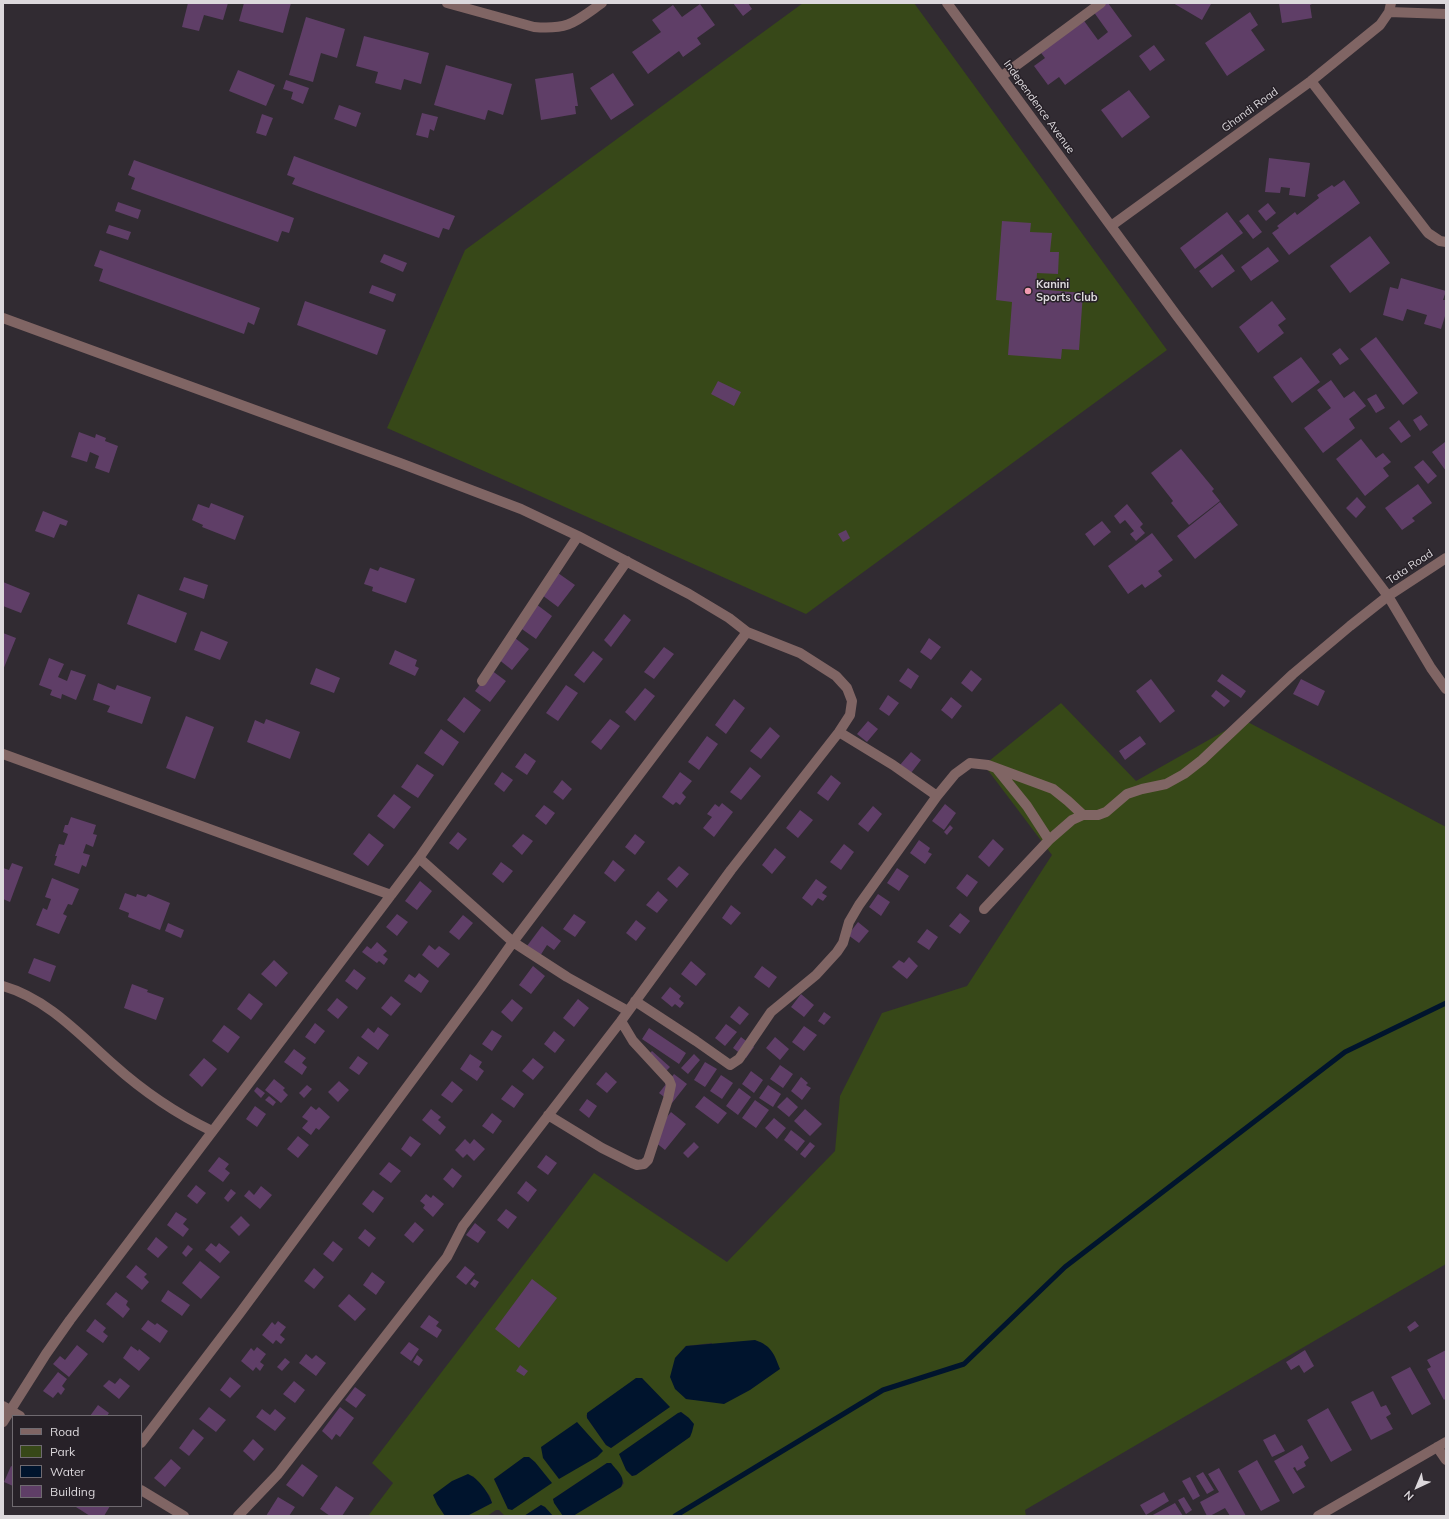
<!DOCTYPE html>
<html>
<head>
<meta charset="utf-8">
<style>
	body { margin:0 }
	#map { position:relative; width:1449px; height:1519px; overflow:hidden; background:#312b32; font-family:Mulish,sans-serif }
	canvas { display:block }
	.frame { position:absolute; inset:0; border:4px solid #dcd8dc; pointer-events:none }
	.legend { position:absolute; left:12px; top:1415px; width:130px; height:92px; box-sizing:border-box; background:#272128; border:1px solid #6f6a70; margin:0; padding:5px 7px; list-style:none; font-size:12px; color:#dcd8dc }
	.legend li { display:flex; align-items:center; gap:8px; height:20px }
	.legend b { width:20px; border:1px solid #6f6a70 }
	.north { position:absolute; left:1397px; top:1467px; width:40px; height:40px; -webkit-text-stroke:3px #272128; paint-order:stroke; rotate:224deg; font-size:11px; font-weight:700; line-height:16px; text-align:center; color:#dcd8dc }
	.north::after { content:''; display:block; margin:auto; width:14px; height:18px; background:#dcd8dc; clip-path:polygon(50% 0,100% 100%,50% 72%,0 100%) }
</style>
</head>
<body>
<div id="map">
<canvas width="1449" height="1519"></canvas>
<div class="frame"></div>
<ul class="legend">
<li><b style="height:5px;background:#806564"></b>Road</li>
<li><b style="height:11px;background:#374818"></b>Park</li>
<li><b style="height:11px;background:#00142d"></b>Water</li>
<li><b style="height:11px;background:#5f3e67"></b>Building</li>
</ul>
<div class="north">N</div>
</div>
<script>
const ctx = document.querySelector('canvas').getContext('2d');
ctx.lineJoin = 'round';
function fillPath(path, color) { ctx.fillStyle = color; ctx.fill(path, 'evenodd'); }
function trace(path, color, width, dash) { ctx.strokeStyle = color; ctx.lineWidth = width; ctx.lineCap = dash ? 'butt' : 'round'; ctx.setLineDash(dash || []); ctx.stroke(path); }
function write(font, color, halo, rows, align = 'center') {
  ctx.font = font + ' Mulish,sans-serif'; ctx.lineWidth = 3; ctx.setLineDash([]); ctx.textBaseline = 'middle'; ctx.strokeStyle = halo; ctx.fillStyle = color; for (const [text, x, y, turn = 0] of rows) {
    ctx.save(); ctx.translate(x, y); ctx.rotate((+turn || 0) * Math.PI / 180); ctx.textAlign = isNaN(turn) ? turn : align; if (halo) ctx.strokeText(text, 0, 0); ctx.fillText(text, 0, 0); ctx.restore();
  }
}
const green = new Path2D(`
	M803 3H914L1167 350 806 614 387 428 465 250Z
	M1061 703 1136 781 1244 720 1446 827V1264L1025 1510 1026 1516H573L621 1487 624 1483 607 1463 553 1499 563 1516H553L545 1507 541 1505 524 1516H505L499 1510H496L487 1516H467L492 1503 490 1496 473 1476 437 1504 445 1516H368L393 1483 372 1463 594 1173 727 1262 835 1151 840 1096 882 1013 967 986 1052 855 984 765ZM712 1343 699 1400 686 1399 675 1358 686 1346ZM669 1407 611 1448 606 1445 587 1418 586 1415ZM681 1412 689 1418 636 1475 632 1476 626 1470ZM525 1457 508 1509 494 1479Z`);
const water = new Path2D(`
	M755 1340C772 1346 774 1354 780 1369L750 1390 724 1404 686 1399 675 1389 670 1377 675 1358 686 1346Z
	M636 1378H642L670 1407 611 1448 606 1445 587 1418V1413Z
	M681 1412 689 1418 694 1424 692 1432 690 1437 636 1475 632 1476 626 1470 619 1454 678 1413Z
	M577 1422 603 1451 597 1457 559 1479 543 1458 541 1447Z
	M524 1457H529L535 1462 552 1483 512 1510 508 1509 494 1479Z
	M607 1463H611C616 1470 627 1478 621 1487L573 1516H563L554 1503 553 1499Z
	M468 1474C478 1478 489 1493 492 1503L467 1516H445L437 1504 433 1495 452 1481Z
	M541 1505 545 1507 553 1516H524Z`);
const stream = new Path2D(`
	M675 1516 883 1390 964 1364 1065 1267 1345 1052 1446 1003`);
const building = new Path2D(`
	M188 3H228L223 20 204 15 199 31 182 27Z
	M244 3H291L283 33 239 21Z
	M733 3H748L752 9 743 16Z
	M1103 3H1108L1132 36 1065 85 1059 77 1048 85 1034 66 1045 58 1038 49 1082 18 1098 40 1108 32 1093 11Z
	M1173 3H1208L1211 4 1202 20Z
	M1279 3H1314L1310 5 1312 18 1282 23Z
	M700 4 715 25 697 38 701 44 683 57 679 51 648 74 632 52 661 32 652 20 673 5 682 17Z
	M1250 12 1258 25 1251 30 1265 50 1227 76 1205 43Z
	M306 17 345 29 337 58 321 53 313 82 289 75Z
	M364 36 429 53 421 84 404 79 401 90 375 83 378 72 356 66Z
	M1154 45 1165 60 1150 71 1139 56Z
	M446 65 512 84 503 115 488 110 485 120 434 105Z
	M238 70 275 85 266 106 229 91Z
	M573 73 578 106H575L576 114 541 120 535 79Z
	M613 73 634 105 611 120 590 88Z
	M286 80 309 88 303 104 291 99 293 92 283 89Z
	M1129 90 1150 117 1122 138 1101 110Z
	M339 105 361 113 356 127 334 119Z
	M422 113 438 117 434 131 430 129 428 138 416 135Z
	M262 114 273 118 266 136 256 133Z
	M294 156 455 216 449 230 443 228 439 238 292 184 295 178 287 175Z
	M1269 158 1310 163 1305 197 1289 195 1290 188 1281 187 1280 193 1265 192Z
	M134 160 294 218 289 233 282 231 278 242 131 189 135 178 128 175Z
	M1344 180 1360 203 1289 255 1272 233 1279 228 1277 226 1295 212 1297 215 1319 198 1317 195 1332 185 1334 187Z
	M118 202 141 210 138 219 115 211Z
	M1268 203 1276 213 1266 221 1258 211Z
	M1227 212 1243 233 1195 269 1180 248Z
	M1248 214 1262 232 1253 239 1239 221Z
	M1002 221 1031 223 1030 232 1052 233 1050 252H1059L1058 274 1037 273 1036 289 1083 293 1079 350 1062 349 1061 359 1008 355 1012 302 996 300Z
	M109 225 131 232 128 240 106 233Z
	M1370 236 1390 263 1350 293 1330 266Z
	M1268 247 1279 261 1251 281 1241 267Z
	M100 250 260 308 254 325 248 322 244 334 99 281 103 269 94 266Z
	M384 254 407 263 403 272 380 262Z
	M1222 254 1235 271 1212 288 1199 271Z
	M1401 278 1446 291 1443 300H1446V313L1441 329 1424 324 1427 315 1407 309 1403 321 1383 315 1390 287 1398 289Z
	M372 285 396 294 393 302 369 293Z
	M305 301 386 330 377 355 297 325Z
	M1272 301 1286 319 1278 325 1284 333 1258 353 1239 327Z
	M1376 337 1418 393 1403 405 1360 349Z
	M1340 348 1349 359 1340 365 1332 354Z
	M1301 357 1320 382 1292 403 1273 377Z
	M1331 380 1344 398 1354 391 1366 406 1349 419 1355 428 1323 453 1304 428 1331 408 1317 390Z
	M718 381 741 392 734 406 711 394Z
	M1376 394 1385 408 1376 413 1367 399Z
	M1421 415 1428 425 1420 431 1413 420Z
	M1399 420 1411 436 1401 443 1389 428Z
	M79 432 95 438 96 434 106 438 105 441 118 446 109 473 95 468 99 456 90 452 87 462 71 457Z
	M1361 439 1376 458 1383 453 1391 462 1383 468 1389 476 1365 496 1336 459Z
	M1445 442 1446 443V471L1432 452Z
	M1181 449 1214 489 1212 491 1220 501 1189 525 1171 503 1173 501 1151 473Z
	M1423 460 1437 476 1428 484 1414 467Z
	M1418 484 1432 503 1412 518 1415 521 1402 530 1385 508Z
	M1357 497 1366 507 1356 518 1346 508Z
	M1220 502 1238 525 1195 559 1177 536Z
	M211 503 244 516 235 540 202 527 203 525 192 520 198 504 209 508Z
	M1127 504 1143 524 1140 527 1145 533 1136 541 1130 534 1134 531 1125 520 1120 524 1114 516Z
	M43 511 68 521 66 526 60 524 54 538 35 531Z
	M1102 521 1111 532 1094 546 1085 534Z
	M846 530 850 538 843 542 838 534Z
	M1152 533 1173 560 1158 571 1162 576 1145 588 1142 584 1128 594 1108 566Z
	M380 567 415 579 406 603 372 591 373 587 364 584 370 568 378 571Z
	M558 573 575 585 558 607 542 595Z
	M184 577 208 585 204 599 179 590Z
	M3 582 30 593 21 613 3 606Z
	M138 594 187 613 176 643 127 624Z
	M536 604 552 616 536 639 519 627Z
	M624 614 631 620 611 647 604 640Z
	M201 631 228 642 220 660 194 650Z
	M3 633 16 638 3 670Z
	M515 638 529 649 512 670 498 659Z
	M929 638 941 647 931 660 920 652Z
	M664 647 674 654 654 679 644 672Z
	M395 650 417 660 415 666 419 668 415 676 389 664Z
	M593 651 603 659 584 683 574 675Z
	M49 658 64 664 58 677 67 681 71 670 86 675 76 700 62 694 61 699 50 695 52 690 39 685Z
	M316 668 340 678 334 693 310 684Z
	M908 668 919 676 911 689 899 681Z
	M491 670 506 681 490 702 475 691Z
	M971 670 982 679 972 692 961 683Z
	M1222 674 1246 691 1241 698 1217 681Z
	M1151 679 1175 711 1160 723 1136 691Z
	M1301 679 1325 691 1318 706 1293 694Z
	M98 683 115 690 117 685 151 697 142 724 107 712 110 706 93 700Z
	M566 685 578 693 558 721 546 713Z
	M645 688 655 696 635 721 625 712Z
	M1216 690 1230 701 1224 707 1211 696Z
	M888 695 899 703 889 716 879 709Z
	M464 697 481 710 464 733 447 720Z
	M951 697 962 706 952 719 941 710Z
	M734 699 745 708 726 734 715 725Z
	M186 716 214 727 195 779 166 768Z
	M266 719 300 732 290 759 247 742 255 720 264 724Z
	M610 719 620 726 601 750 591 742Z
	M868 721 878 729 867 742 857 734Z
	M770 727 780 736 761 759 750 751Z
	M441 729 459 742 443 766 424 753Z
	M707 736 718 744 699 770 688 762Z
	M1140 736 1146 744 1125 760 1119 751Z
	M911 752 921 760 911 773 900 765Z
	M525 753 536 761 527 775 515 767Z
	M417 764 434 775 418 798 401 787Z
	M750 767 761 776 741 800 730 792Z
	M502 772 513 780 504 792 494 784Z
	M680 772 692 781 682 793 686 797 680 805 676 802 673 805 662 797Z
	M831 775 841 783 828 801 817 793Z
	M562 780 572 789 563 800 553 792Z
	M394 794 411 807 394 829 377 816Z
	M722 803 733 812 714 837 703 828 712 817 707 814 715 804 719 807Z
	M945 804 956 813 944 830 932 821Z
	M544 805 555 813 546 825 535 816Z
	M873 806 882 814 868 832 858 824Z
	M800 810 813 820 798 838 786 828Z
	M71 817 96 825 93 834 97 835 93 847 86 844 83 853 90 855 86 867 82 865 79 874 54 865 57 856H55L59 844 64 845 68 834 63 832 65 825H68Z
	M950 825 953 828 947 835 944 832Z
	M458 832 467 839 458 850 449 843Z
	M369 833 384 845 368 866 353 854Z
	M523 834 533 841 522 855 512 846Z
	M635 834 645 842 635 855 625 847Z
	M993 839 1004 849 989 867 978 857Z
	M919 840 930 848 928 852 932 854 925 864 910 853Z
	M844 844 854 852 841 870 830 862Z
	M775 848 786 857 772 874 762 865Z
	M613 860 625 870 615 882 604 873Z
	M501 862 513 871 503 883 492 874Z
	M12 863 23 867 10 902 3 899V868L9 870Z
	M679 866 689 874 677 888 667 879Z
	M897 868 909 876 899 891 887 883Z
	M967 874 978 882 967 897 956 888Z
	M52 878 79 889 72 905 68 904 63 914 67 916 59 934 36 925 43 908 47 910 51 899 45 897Z
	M816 879 827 887 822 893 827 896 823 901 818 898 812 906 802 898Z
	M420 881 432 891 417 910 405 901Z
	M658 891 668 900 657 913 646 905Z
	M125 893 136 897 137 894 146 897 148 894 170 903 160 930 128 917 129 913 119 909Z
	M878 894 890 902 881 916 869 907Z
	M731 905 741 913 731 925 722 918Z
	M960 913 970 921 960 934 949 926Z
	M397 914 408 922 397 936 386 927Z
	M574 914 586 922 575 937 563 929Z
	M463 915 473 923 459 940 449 932Z
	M636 920 646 928 636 941 626 933Z
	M858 922 869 931 859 943 848 935Z
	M168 923 184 930 181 938 165 931Z
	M542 926 561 941 554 950 547 945 540 956 527 946Z
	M927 929 938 937 929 950 917 942Z
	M377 942 387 951 383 955 388 959 384 965 379 961 377 963 362 952 367 946 371 949Z
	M429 945 435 950 439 946 450 954 438 968 422 955Z
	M909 957 918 966 907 979 892 967 899 960 904 963Z
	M34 958 56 966 50 982 28 973Z
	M274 960 288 973 276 987 261 974Z
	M691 961 706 974 696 986 681 974Z
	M533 966 545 976 531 994 519 985Z
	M762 966 777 977 769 988 754 977Z
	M354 969 366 978 357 990 345 981Z
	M419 973 429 981 421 993 404 981 409 974 415 978Z
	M132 984 148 990 147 992 164 998 156 1020 124 1008Z
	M670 987 681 996 679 999 684 1003 680 1008 675 1004 672 1007 661 998Z
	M249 993 263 1004 251 1020 237 1009Z
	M801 994 814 1005 804 1017 791 1007Z
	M391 996 401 1004 391 1016 381 1008Z
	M337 998 348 1007 338 1019 327 1010Z
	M512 999 523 1008 512 1022 501 1012Z
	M578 999 589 1008 574 1027 563 1018Z
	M739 1006 749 1014 740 1025 730 1017Z
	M824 1012 831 1017 824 1025 818 1021Z
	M315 1023 325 1031 315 1044 305 1037Z
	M726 1024 737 1032 725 1046 715 1038Z
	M224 1025 240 1037 228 1053 212 1041Z
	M804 1026 817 1035 804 1051 792 1042Z
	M378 1027 389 1035 378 1050 361 1037 368 1028 374 1033Z
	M649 1028 686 1053 679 1064 642 1039Z
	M492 1030 502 1036 492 1051 482 1044Z
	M554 1031 565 1040 555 1053 544 1044Z
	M741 1037 754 1047 746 1058 733 1048Z
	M775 1037 789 1049 780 1060 766 1048Z
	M294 1049 306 1058 302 1063 307 1067 302 1075 284 1062Z
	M652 1051 670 1067 665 1072 647 1056Z
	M470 1054 482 1062 479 1067 484 1071 477 1081 460 1069Z
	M694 1054 700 1060 688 1074 681 1068Z
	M358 1056 368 1063 359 1075 349 1068Z
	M204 1058 217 1069 202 1087 189 1075Z
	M533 1058 544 1067 533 1080 522 1071Z
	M705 1062 717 1069 705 1087 694 1080Z
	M780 1065 793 1074 783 1088 770 1079Z
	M751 1071 763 1080 754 1093 742 1084Z
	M606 1072 617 1082 607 1093 596 1084Z
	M674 1074 687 1084 672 1103 659 1093Z
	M721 1075 733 1083 722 1099 710 1091Z
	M801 1077 808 1083 806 1085 811 1088 802 1100 791 1091Z
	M274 1079 285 1088 283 1090 288 1095 281 1103 265 1090Z
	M339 1081 349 1090 338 1102 328 1092Z
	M452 1081 463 1090 452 1103 441 1095Z
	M307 1085 312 1089 304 1098 299 1093Z
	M512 1085 524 1094 514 1108 501 1099Z
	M768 1085 781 1094 773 1107 759 1098Z
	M257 1087 265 1093 261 1098 254 1091Z
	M739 1088 751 1097 738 1115 726 1106Z
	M269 1096 276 1102 273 1106 265 1100Z
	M704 1096 727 1113 718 1124 695 1107Z
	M787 1097 798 1107 789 1117 777 1107Z
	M587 1099 597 1106 589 1118 579 1110Z
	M755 1100 769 1110 756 1128 742 1118Z
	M255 1106 266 1114 257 1127 246 1119Z
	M311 1106 316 1110 319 1107 330 1117 319 1130 316 1128 311 1135 302 1128 308 1121 302 1117Z
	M431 1109 441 1117 438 1120 446 1127 440 1135 422 1120Z
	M805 1109 822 1124 810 1136 794 1121Z
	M671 1112 686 1124 665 1150 650 1138Z
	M492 1113 502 1121 493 1134 482 1126Z
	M774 1118 786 1128 777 1139 765 1128Z
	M791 1130 805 1141 797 1151 784 1140Z
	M298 1136 309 1145 298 1158 287 1149Z
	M410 1136 421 1144 411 1157 401 1149Z
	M465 1139 470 1144 474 1139 485 1149 474 1161 467 1154 463 1158 455 1150Z
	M694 1142 699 1147 688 1158 683 1153Z
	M810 1142 815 1146 805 1158 800 1154Z
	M546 1155 557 1163 548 1175 537 1167Z
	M219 1157 229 1164 225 1169 230 1173 223 1182 208 1171Z
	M389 1162 401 1171 391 1183 379 1174Z
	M452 1168 462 1176 453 1188 443 1179Z
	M526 1181 537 1190 528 1202 517 1193Z
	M196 1185 206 1193 197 1204 187 1196Z
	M261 1186 272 1195 260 1209 244 1196 249 1190 254 1195Z
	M231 1189 236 1193 228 1202 224 1198Z
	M373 1190 384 1198 373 1213 362 1204Z
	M426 1194 431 1198 433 1195 444 1204 433 1217 423 1208 425 1205 420 1201Z
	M506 1209 517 1217 508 1229 497 1220Z
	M176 1212 187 1219 183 1224 189 1229 183 1237 167 1225Z
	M241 1216 250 1225 239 1236 230 1227Z
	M415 1222 424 1230 413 1243 404 1235Z
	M475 1223 486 1232 478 1243 466 1235Z
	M365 1229 376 1238 369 1247 358 1238Z
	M156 1237 168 1247 158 1258 147 1249Z
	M333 1241 343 1249 333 1262 323 1254Z
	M211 1243 216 1247 219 1243 230 1252 220 1263 205 1250Z
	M188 1245 193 1249 186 1257 182 1253Z
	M200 1261 220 1277 201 1299 182 1283Z
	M136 1265 147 1274 144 1277 149 1282 142 1290 126 1277Z
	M465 1266 475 1274 466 1285 456 1277Z
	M314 1268 324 1277 314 1289 304 1281Z
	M372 1272 385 1282 376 1295 363 1285Z
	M474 1279 479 1282 475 1288 470 1284Z
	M532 1279 557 1298 519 1348 495 1329Z
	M168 1290 190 1305 182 1316 161 1301Z
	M116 1292 128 1301 126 1305 130 1309 123 1318 106 1304Z
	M349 1294 366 1309 355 1321 338 1306Z
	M429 1315 439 1322 436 1326 442 1330 437 1338 420 1327Z
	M95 1319 106 1328 103 1332 108 1336 103 1343 86 1331Z
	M148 1320 155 1325 157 1323 168 1331 160 1343 141 1329Z
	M278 1321 286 1327 280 1335 285 1339 281 1344 276 1340 273 1344 262 1335 272 1322 275 1325Z
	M1415 1321 1419 1326 1410 1332 1407 1327Z
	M409 1342 419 1349 411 1361 400 1353Z
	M77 1345 88 1354 69 1377 53 1364 60 1356 65 1360Z
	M131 1346 138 1351 139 1349 150 1358 139 1371 123 1358Z
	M257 1347 266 1354 260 1362 264 1365 260 1371 256 1367 253 1371 241 1361 251 1348 254 1351Z
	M1305 1350 1314 1366 1304 1373 1299 1365 1291 1370 1286 1362Z
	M1446 1350V1398L1444 1400 1427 1369 1431 1367 1427 1360Z
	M306 1354 312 1359 316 1355 326 1363 316 1376 299 1363Z
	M417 1355 423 1360 419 1366 413 1362Z
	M285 1358 290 1362 282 1371 277 1367Z
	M520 1365 528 1371 524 1376 516 1371Z
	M1410 1367 1431 1404 1412 1415 1391 1377Z
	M58 1372 67 1379 62 1386 65 1389 61 1395 58 1392 53 1398 43 1391Z
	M230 1377 241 1386 230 1398 220 1390Z
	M120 1378 130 1386 119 1399 103 1386 109 1380 115 1384Z
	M294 1381 305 1390 295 1403 283 1394Z
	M355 1387 366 1395 356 1408 345 1400Z
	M1373 1391 1381 1407 1386 1405 1391 1414 1386 1417 1393 1429 1371 1440 1351 1402Z
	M98 1405 109 1413 107 1416H90Z
	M209 1407 226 1420 216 1432 199 1419Z
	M340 1407 354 1418 340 1437 336 1434 332 1440 322 1431Z
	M1328 1408 1352 1450 1331 1462 1307 1420Z
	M262 1409 270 1415 275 1409 286 1418 275 1431 256 1417Z
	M193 1429 204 1438 189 1456 179 1448Z
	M1275 1434 1285 1451 1272 1457 1263 1440Z
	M253 1439 264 1449 254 1461 243 1451Z
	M1302 1445 1309 1458 1304 1462 1306 1466 1297 1471 1295 1467 1293 1468 1305 1487 1293 1494 1274 1461Z
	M171 1459 181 1468 165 1487 154 1478Z
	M1257 1460 1280 1501 1261 1511 1238 1471Z
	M302 1464 318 1476 303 1497 286 1485Z
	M11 1466 13 1467V1486L4 1482Z
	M1219 1468 1246 1516H1230L1225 1508 1210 1516H1207L1200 1502 1219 1492 1208 1474Z
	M1203 1472 1214 1490 1207 1494 1196 1476Z
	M1190 1477 1200 1496 1193 1500 1182 1481Z
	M336 1486 354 1498 342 1516H330L320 1509Z
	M1164 1492 1169 1501 1146 1515 1140 1505Z
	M278 1497 295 1507 289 1516H266Z
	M1184 1497 1192 1510 1186 1514 1178 1500Z
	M1175 1503 1183 1516H1151Z
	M77 1506H110L104 1516H90L76 1507Z`);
const minor = new Path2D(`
	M447 3 534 27C569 30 575 22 602 3
	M947 3 1177 316 1388 596 1431 668 1446 689
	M1389 12 1446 14
	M1002 76 1101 3
	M1311 81 1428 233 1440 241 1446 242
	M1111 226 1311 81 1380 25 1389 12 1391 3
	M3 318 400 463 521 509 578 536 689 594 729 618 747 632 800 653 836 676 847 688 852 701 850 715 839 732 731 870 621 1021 463 1226 447 1257 436 1271 278 1474 238 1516
	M482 681 578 536
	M839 732 893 765 937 796
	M3 754 391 895
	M997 769 1027 806 1049 840
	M419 858 513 942 567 977 628 1011
	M984 909 1049 840 1072 820 1083 815H1098L1106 812 1127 794 1142 789 1166 784 1184 774 1202 760 1293 674 1350 626 1388 596 1446 558
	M3 986C48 999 80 1035 114 1065 143 1091 177 1114 212 1131
	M635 1001 696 1041 730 1065 739 1059 771 1012 816 975 837 952 843 943 849 922 859 905 937 796 955 774 970 763 988 765 1053 789 1068 801 1083 815
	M548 1115 602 1148 632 1163 637 1165 644 1164 648 1160 668 1099 671 1085 669 1080 633 1041 621 1021
	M3 1406 20 1416
	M3 1422 46 1354 70 1320 419 858 627 561
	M141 1443 240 1313 481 987 513 942 747 632
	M1437 1447 1446 1460
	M141 1490 184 1516
	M1318 1516 1446 1442`);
const markers = [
	[1028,291,4,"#f29ab0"]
];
const streetNames = [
	["Independence Avenue",1039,107,54],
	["Ghandi Road",1250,110,-36],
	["Tata Road",1410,567,-34]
];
const poiNames = [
	["Kanini",1036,285],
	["Sports Club",1036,298]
];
fillPath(green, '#374818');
fillPath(water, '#00142d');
trace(stream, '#00142d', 5);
fillPath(building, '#5f3e67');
trace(minor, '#806564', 10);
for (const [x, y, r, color] of markers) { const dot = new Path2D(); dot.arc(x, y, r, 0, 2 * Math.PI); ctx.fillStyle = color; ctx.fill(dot); trace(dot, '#272128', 1.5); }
write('11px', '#dcd8dc', '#272128', streetNames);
write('bold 11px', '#dcd8dc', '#272128', poiNames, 'left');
</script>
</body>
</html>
